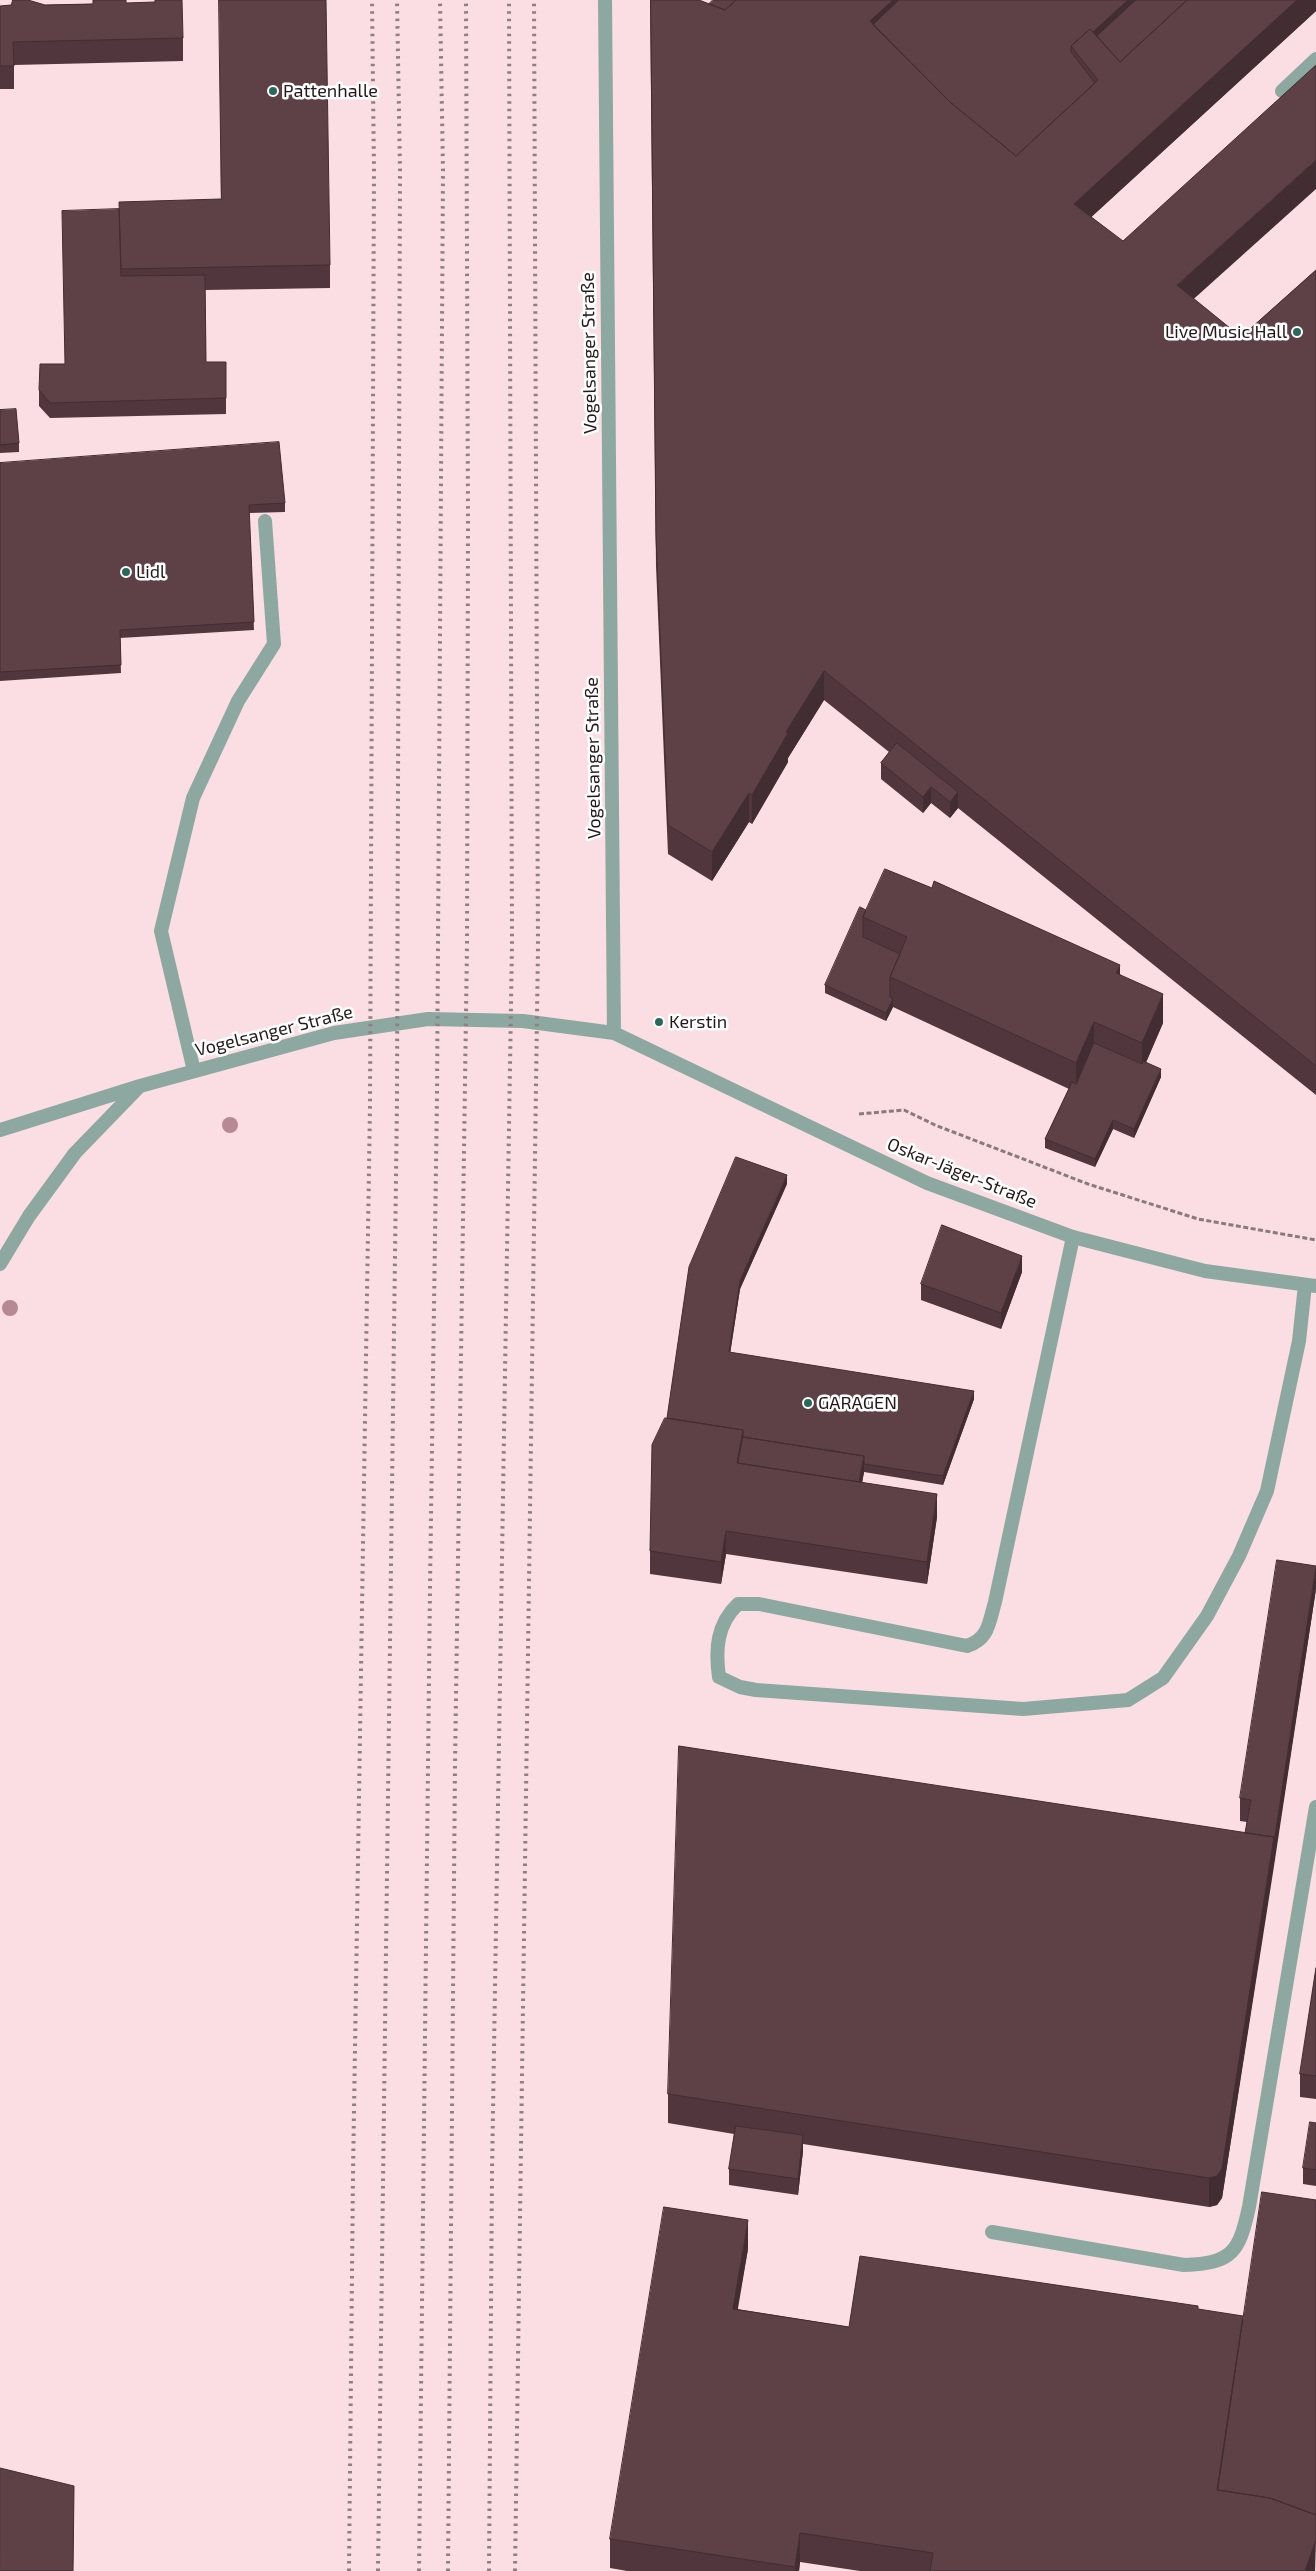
<!DOCTYPE html>
<html>
<head>
<meta charset="utf-8">
<style>
	body { margin:0 }
	canvas { display:block; background:#faebee }
</style>
</head>
<body>
<canvas width="1316" height="2571"></canvas>
<script>
const ctx = document.querySelector('canvas').getContext('2d');
ctx.lineJoin = 'round';
function fillPath(path, color) { ctx.fillStyle = color; ctx.fill(path, 'evenodd'); }
function trace(path, color, width, dash) { ctx.strokeStyle = color; ctx.lineWidth = width; ctx.lineCap = dash ? 'butt' : 'round'; ctx.setLineDash(dash || []); ctx.stroke(path); }
function write(font, color, halo, rows, align = 'center') {
  ctx.font = font + ' "Exo 2",sans-serif'; ctx.lineWidth = 5; ctx.setLineDash([]); ctx.textBaseline = 'middle'; ctx.strokeStyle = halo; ctx.fillStyle = color; for (const [text, x, y, turn = 0] of rows) {
    ctx.save(); ctx.translate(x, y); ctx.rotate((+turn || 0) * Math.PI / 180); ctx.textAlign = isNaN(turn) ? turn : align; if (halo) ctx.strokeText(text, 0, 0); ctx.fillText(text, 0, 0); ctx.restore();
  }
}
const built = new Path2D(`
	M0 0H1316V2571H0Z`);
const path = new Path2D(`
	M859 1114 904 1110 935 1125 1088 1184 1198 1219 1316 1240`);
const service = new Path2D(`
	M1282 91 1316 59
	M194 1071 161 931 193 798 238 701 274 644 265 521
	M1073 1237 995 1602C989 1622 989 1639 967 1646L759 1604H738C717 1624 715 1649 719 1677L740 1687 756 1690 1023 1709 1128 1700 1163 1678 1207 1616 1239 1556 1267 1491 1299 1341 1305 1285
	M992 2232 1184 2265C1233 2263 1239 2252 1249 2207L1316 1807`);
const tertiary = new Path2D(`
	M605 0 614 1033
	M0 1130 140 1086 334 1033 428 1019 523 1021 614 1033 927 1183 1073 1237 1205 1271 1316 1286
	M0 1264 29 1216 75 1153 138 1088`);
const rail = new Path2D(`
	M349 2571 353 2174 370 1106 374 172 372 0
	M378 2571 397 1100 400 171 397 0
	M419 2571 430 1588 437 1097 443 171 440 0
	M448 2571 455 1766 467 946 468 521 466 0
	M489 2571 492 2173 512 943 509 0
	M515 2571 538 946 534 0`);
const trees = [
	[230,1125],
	[10,1308]
];
const wall = new Path2D(`
	M650 0 709 4 1316 0V11L1091 217 1241 337 1316 270V1095L958 808 950 818 931 803 923 813 881 779V763L889 752 824 700 788 758V762L752 824 749 822 712 881 668 854 656 566Z
	M126 3 183 38V61L14 65V89H0V6Z
	M221 199 330 265V288L205 290 206 362H226V414L50 418 39 406V390L65 364 119 209Z
	M0 410 19 443V452L0 453Z
	M0 463 285 503V512L249 513 254 630 120 638 121 673 0 681Z
	M866 910 1120 974 1163 1023 1146 1062 1161 1077 1134 1138 1113 1129 1095 1167 1045 1148V1139L1069 1089 893 1007 886 1021 825 993V985Z
	M787 1184 740 1289 730 1353 974 1399 943 1485 864 1472 862 1483 937 1517 927 1584 726 1554 721 1584 650 1574V1551L667 1418Z
	M1022 1272 1001 1329 921 1300V1284Z
	M1316 1589 1222 2198 1217 2205 1209 2207 803 2144V2151L798 2195 729 2185V2169L734 2134 668 2123V2094L1245 1833 1247 1822 1240 1821V1798Z
	M1316 1968V2099L1300 2097V2074Z
	M1316 2123V2186L1303 2184V2168Z
	M1316 2200 1315 2571H860L800 2562 799 2571H627L610 2568V2539L748 2249 737 2309 849 2327 1198 2309 1243 2320Z`);
const shadedWall = new Path2D(`
	M893 0H924L881 39 870 21Z
	M1128 0H1153L1098 50H1073Z
	M1297 0H1316V11L1074 233V204Z
	M1316 160V189L1177 314V285Z
	M824 671V700L788 758V762L752 824V795L786 732Z
	M931 787V803L923 813V797Z
	M958 792V808L950 818V802Z
	M749 793V822L712 881V852Z
	M1120 965V994L1116 973Z
	M1163 994V1023L1142 1072V1043Z
	M893 999V1007L886 1021V1013Z
	M1094 1022V1051L1076 1092V1063Z
	M1161 1069V1077L1134 1138V1129Z
	M1113 1120V1129L1095 1167V1159Z
	M787 1175V1184L740 1289 729 1361V1352L740 1281Z
	M1022 1256V1272L1001 1329V1313Z
	M974 1391V1399L943 1485V1476Z
	M743 1430V1453L739 1470 737 1463Z
	M864 1456V1472L858 1505V1489Z
	M937 1494V1517L927 1584V1562Z
	M726 1531V1554L721 1584V1562Z
	M1316 1566V1589L1274 1866V1843Z
	M1274 1837V1866L1222 2198 1217 2205 1209 2207V2178Z
	M803 2135V2151L798 2195V2179Z
	M748 2220V2249L733 2338V2309Z
	M74 2486V2524L73 2571Z
	M800 2533V2562L799 2571H795Z
	M1316 2540 1315 2571H1305Z`);
const building = new Path2D(`
	M13 0H28L45 5 93 4V0H126V3L155 2V0H182L183 38 13 42 14 66H0V6L11 5Z
	M219 0H326L330 265 121 269 119 202 221 199Z
	M651 0H699L725 10 736 0H893L870 21 950 102 1016 156 1098 80 1071 46 1090 29 1120 62 1187 0H1297L1074 204 1123 241 1316 65V160L1177 285 1241 337 1316 270V1066L824 671 786 732 788 733 752 795 749 793 712 852 668 825 656 537Z
	M713 0H736L725 10 709 4Z
	M899 0H1128L1093 32 1090 29 1071 46V52L1095 83 1016 156 950 102 873 25Z
	M1136 0H1187L1120 62 1097 36Z
	M119 209 121 276 205 275 206 362H226V398L50 403 39 390 40 364H65L62 211Z
	M16 409 19 443 0 445V410Z
	M279 442 285 503 249 505 254 622 120 630 121 665 0 672V463Z
	M897 743 958 792 950 802 931 787 923 797 881 763Z
	M885 869 932 888 934 881 1120 965 1116 973 1163 994 1142 1043 1094 1022 1076 1063 890 977 907 937 863 917Z
	M860 907 866 910 863 917V937L900 954 890 977V997L893 999 886 1013 825 985Z
	M1094 1043 1142 1064 1143 1061 1161 1069 1134 1129 1113 1120 1095 1159 1045 1139 1072 1082 1076 1084Z
	M736 1157 787 1175 740 1281 729 1352 974 1391 943 1476 864 1464V1456L743 1437V1430L667 1418 689 1267Z
	M942 1225 1022 1256 1001 1313 921 1284Z
	M665 1418 743 1430 737 1463 937 1494 927 1562 726 1531 721 1562 650 1551 652 1445Z
	M743 1437 864 1456 859 1482 738 1463Z
	M1277 1560 1316 1566 1274 1843V1837L1245 1833 1251 1800 1240 1798Z
	M679 1746 1274 1837 1222 2169 1217 2176 1209 2178 668 2094Z
	M1316 1968V2076L1300 2074Z
	M1310 2122 1316 2123V2170L1303 2168Z
	M736 2126 803 2135 798 2179 729 2169Z
	M1262 2192 1316 2200V2515L1270 2498 1218 2490Z
	M664 2207 748 2220 733 2309 849 2327 860 2256 1198 2306V2309L1243 2316 1217 2490 1270 2498 1316 2515V2540L1305 2571H930L933 2553 800 2533 795 2567 610 2539Z
	M0 2468 74 2486 73 2571H0Z`);
const markers = [
	[273,91,5,"#27695a"],
	[1297,332,5,"#27695a"],
	[126,572,5,"#27695a"],
	[659,1022,5,"#27695a"],
	[808,1403,5,"#27695a"]
];
const poiNames = [
	["Pattenhalle",283,91],
	["Live Music Hall",1287,332,"right"],
	["Lidl",136,572],
	["Kerstin",669,1022],
	["GARAGEN",818,1403]
];
const streetNames = [
	["Vogelsanger Straße",589,353,-91],
	["Vogelsanger Straße",593,758,-91],
	["Vogelsanger Straße",274,1031,-14],
	["Oskar-Jäger-Straße",962,1173,22]
];
fillPath(built, '#fadee3');
trace(path, '#887a7d', 3, [5, 2.5]);
trace(service, '#8da8a0', 14);
trace(tertiary, '#8da8a0', 14);
trace(rail, '#8d7f82', 4, [2.5, 5]);
ctx.fillStyle = '#b68995';
for (const [x, y] of trees) { ctx.beginPath(); ctx.arc(x, y, 8, 0, 2 * Math.PI); ctx.fill(); }
fillPath(wall, '#51373d');
fillPath(shadedWall, '#422d32');
fillPath(building, '#5e4047');
trace(building, '#422d32', 1);
for (const [x, y, r, color] of markers) { const dot = new Path2D(); dot.arc(x, y, r, 0, 2 * Math.PI); ctx.fillStyle = color; ctx.fill(dot); trace(dot, '#fff', 2); }
write('18px', '#25181b', '#fff', poiNames, 'left');
write('18px', '#25181b', '#fff', streetNames);
</script>
</body>
</html>
